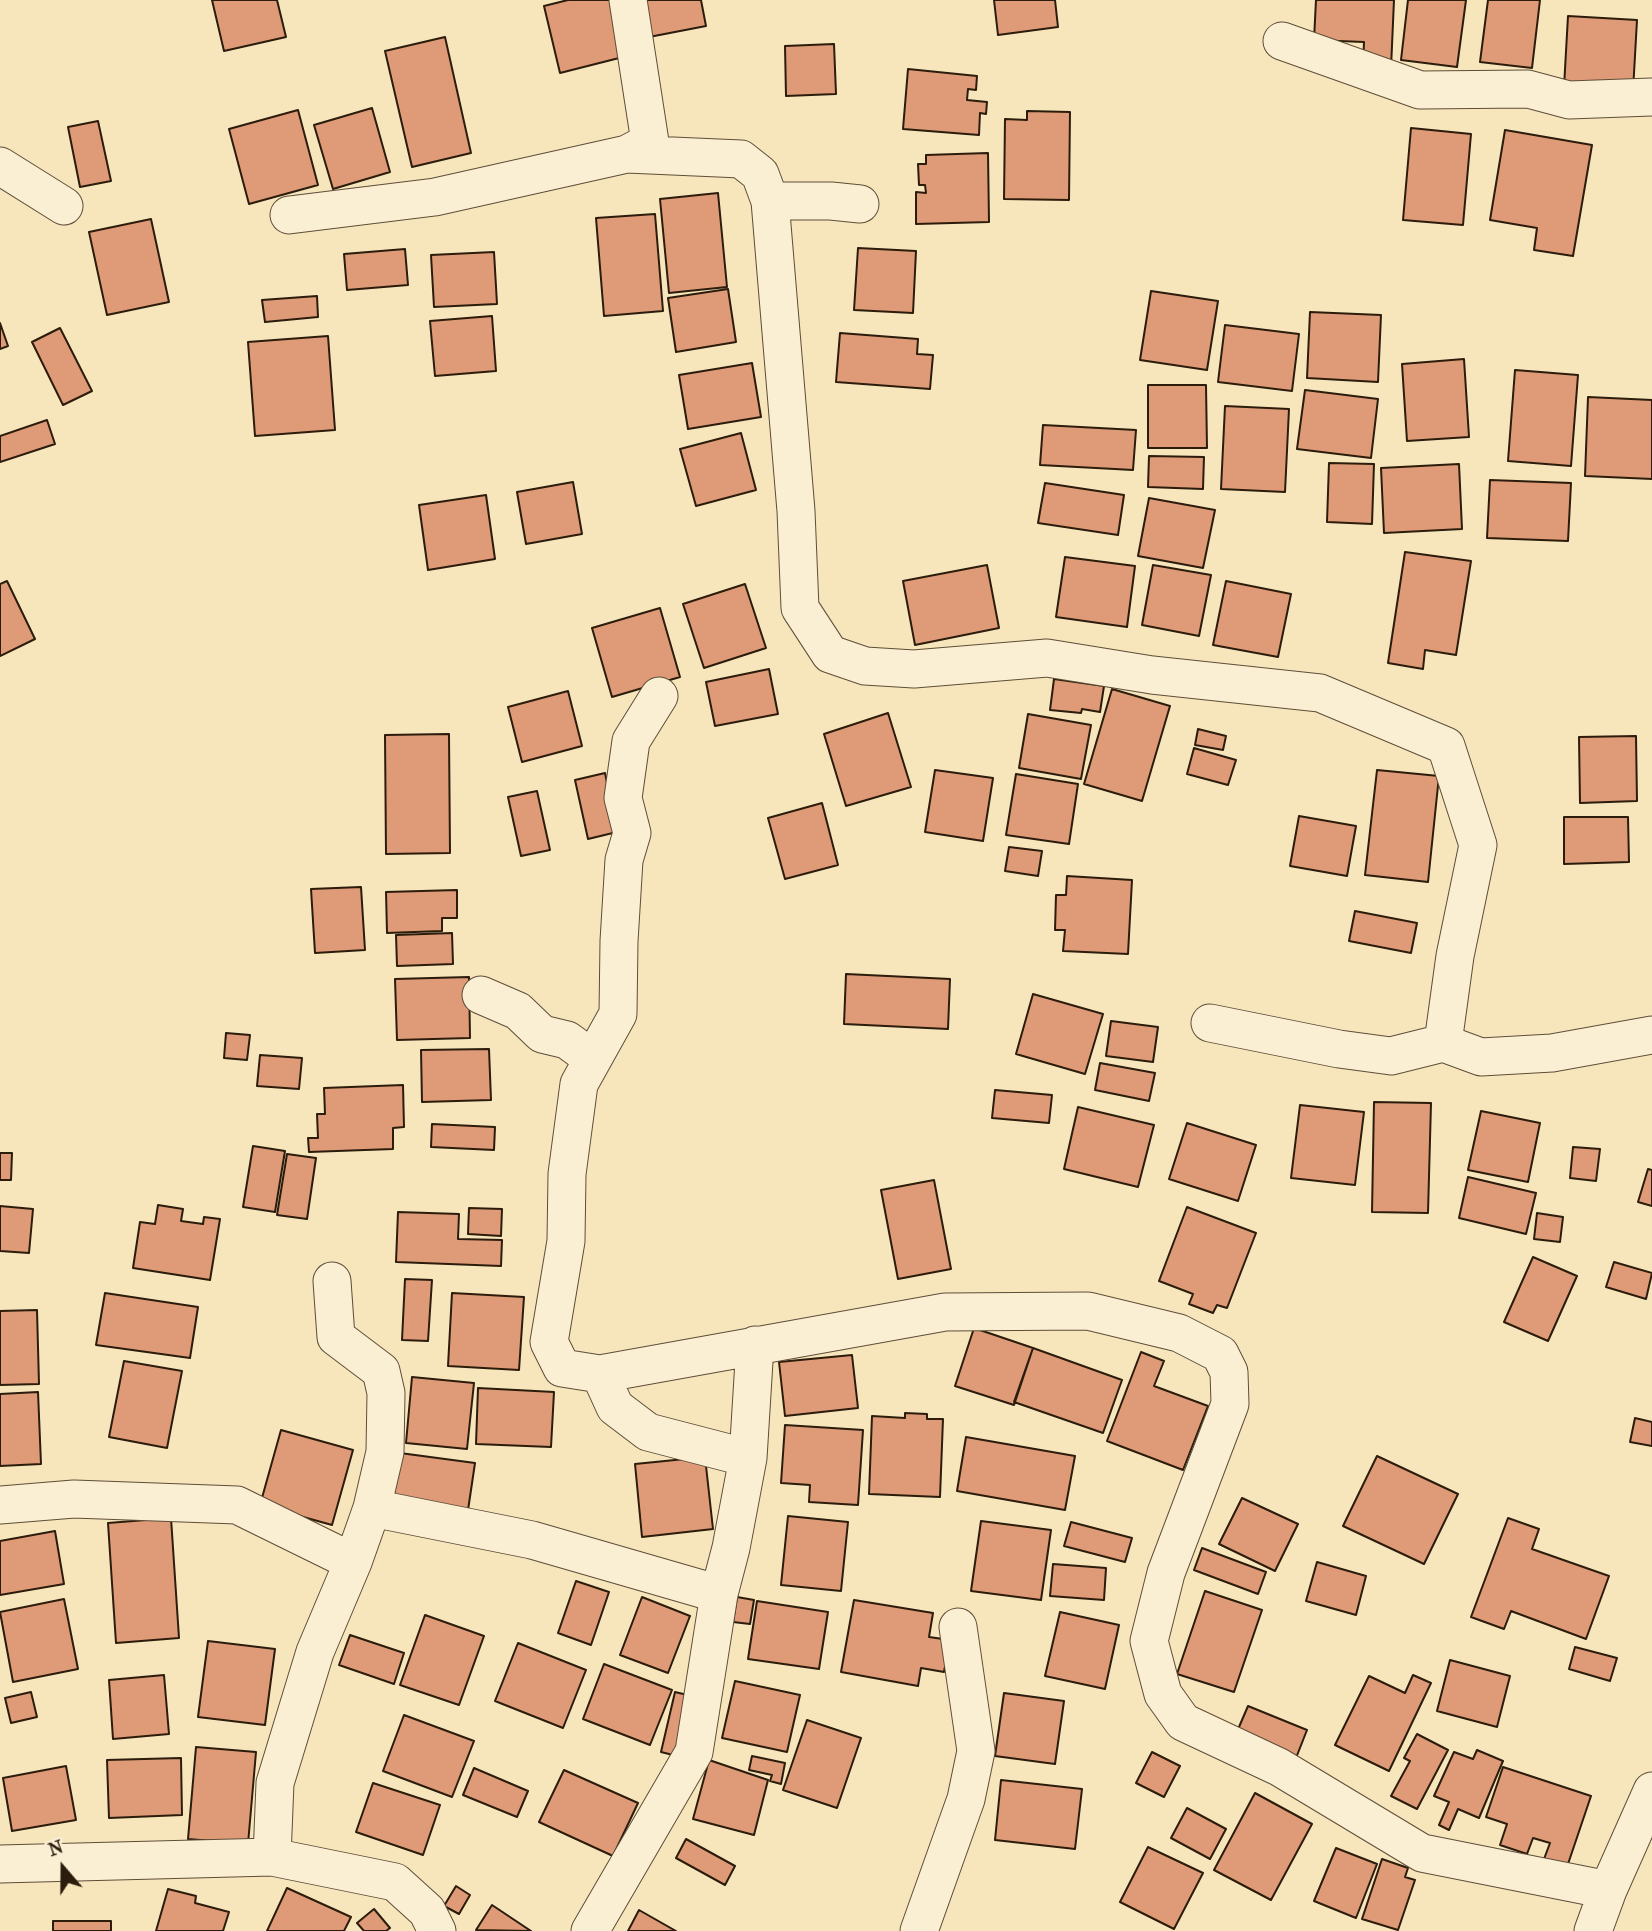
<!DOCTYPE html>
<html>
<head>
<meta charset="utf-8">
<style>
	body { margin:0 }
	#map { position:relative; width:1652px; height:1931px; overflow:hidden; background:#f7e5bc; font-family:"IM FELL French Canon",serif }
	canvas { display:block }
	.north { position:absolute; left:28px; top:1833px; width:70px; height:70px; -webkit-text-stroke:5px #faeed3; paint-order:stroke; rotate:340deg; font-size:19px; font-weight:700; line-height:28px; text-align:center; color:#2b1c0c }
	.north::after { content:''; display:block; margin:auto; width:24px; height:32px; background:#2b1c0c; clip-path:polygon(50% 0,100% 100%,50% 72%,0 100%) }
</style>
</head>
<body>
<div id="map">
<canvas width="1652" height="1931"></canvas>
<div class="north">N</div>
</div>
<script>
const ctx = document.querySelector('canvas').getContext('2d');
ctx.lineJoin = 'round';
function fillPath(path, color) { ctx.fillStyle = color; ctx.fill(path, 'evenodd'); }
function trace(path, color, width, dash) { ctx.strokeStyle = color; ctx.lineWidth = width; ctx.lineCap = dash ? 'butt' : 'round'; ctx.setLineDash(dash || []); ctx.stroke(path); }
const building = new Path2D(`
	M212 0H277L286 37 224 51Z
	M568 0H613L627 56 560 73 544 6Z
	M642 0H701L706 26 649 37Z
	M994 0H1055L1058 27 998 35Z
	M1316 0H1394L1391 68 1363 67 1364 42 1314 40Z
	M1408 0H1466L1457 67 1401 60Z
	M1488 0H1540L1532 68 1480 62Z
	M1568 16 1637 20 1633 91 1564 87Z
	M445 37 471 153 412 167 385 51Z
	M834 44 836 94 786 96 785 46Z
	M908 69 977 76 976 90 968 89 967 100 987 102 986 114 980 113 979 135 903 129Z
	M372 108 390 172 333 189 314 125Z
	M298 110 318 185 249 204 229 129Z
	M1027 111 1070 112 1069 200 1004 199 1005 119 1027 120Z
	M98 121 111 181 80 187 68 127Z
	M1411 128 1471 134 1463 225 1403 220Z
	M1505 130 1592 145 1573 256 1534 250 1537 228 1490 220Z
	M988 153 989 222 916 224V192L926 193 925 185H919L918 164H926V155Z
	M718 193 727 287 669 293 660 199Z
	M655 214 663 311 604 316 596 218Z
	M151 219 169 302 107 315 89 232Z
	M858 248 916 251 913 313 854 310Z
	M405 249 408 285 347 290 344 254Z
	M494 252 497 304 434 307 431 255Z
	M728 289 736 342 676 352 668 298Z
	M1151 291 1218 301 1207 370 1140 360Z
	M317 296 318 317 265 322 262 300Z
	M1310 312 1381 315 1378 382 1307 378Z
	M492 316 496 371 435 376 430 321Z
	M0 323 8 346 0 349Z
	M1225 325 1299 334 1292 391 1218 382Z
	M60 328 92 391 63 405 32 342Z
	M840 333 918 339 917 354 933 355 930 389 836 382Z
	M328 336 335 430 255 436 248 342Z
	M1464 359 1469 437 1407 441 1402 364Z
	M752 363 761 417 688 429 679 375Z
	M1515 370 1578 375 1571 466 1508 461Z
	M1148 385H1206L1207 448H1148Z
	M1305 390 1378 399 1371 458 1297 449Z
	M1588 397 1652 400V479L1585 476Z
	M1225 406 1289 409 1285 492 1221 489Z
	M47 420 55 444 0 462V436Z
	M1043 425 1136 430 1133 470 1040 465Z
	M741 433 756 490 696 506 680 449Z
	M1149 456 1204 457 1203 489 1148 487Z
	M1329 463 1374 464 1372 524 1327 522Z
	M1459 464 1462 529 1384 533 1381 468Z
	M1490 480 1571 483 1568 541 1487 538Z
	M573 482 582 534 526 544 517 492Z
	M1045 483 1124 495 1118 535 1038 523Z
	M486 495 495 559 428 570 419 505Z
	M1149 498 1215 510 1203 568 1138 556Z
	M1405 552 1471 561 1456 655 1425 650 1423 669 1388 663Z
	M1065 557 1135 566 1127 627 1056 617Z
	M987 565 999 628 915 645 903 581Z
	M1153 565 1211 575 1199 636 1142 625Z
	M7 581 35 639 0 656V584Z
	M1226 581 1291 594 1278 657 1213 645Z
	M745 584 766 648 704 668 683 604Z
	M660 608 680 677 612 697 592 628Z
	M769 669 778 714 715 726 706 682Z
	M1054 679 1104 686 1100 712 1082 709 1081 713 1050 710Z
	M1112 689 1170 706 1142 801 1084 784Z
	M568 691 582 746 522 762 508 707Z
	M888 713 911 787 846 806 824 734Z
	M1028 714 1091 725 1081 779 1019 768Z
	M1198 729 1226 736 1223 750 1195 745Z
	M449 734 450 853 386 854 385 735Z
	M1636 736 1637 801 1580 803 1579 737Z
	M1194 748 1236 760 1228 785 1187 774Z
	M935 770 993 778 983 841 925 832Z
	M1377 770 1439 776 1428 882 1365 875Z
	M605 773 617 832 588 839 575 780Z
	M1016 774 1078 784 1069 844 1006 835Z
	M537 791 550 850 521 856 508 797Z
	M822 803 838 865 785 879 768 818Z
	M1299 816 1356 826 1347 876 1290 866Z
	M1564 817H1628L1629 862 1564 864Z
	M1009 847 1042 851 1038 876 1005 871Z
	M1067 876 1132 880 1128 954 1063 951 1065 930H1055L1056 895H1066Z
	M361 887 365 950 315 953 311 889Z
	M457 890V918H442V931L387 933 386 892Z
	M1355 911 1417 923 1411 953 1349 941Z
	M452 933 453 964 397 966 396 935Z
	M846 974 950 979 948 1029 844 1024Z
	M469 977 470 1038 397 1040 395 979Z
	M1033 994 1103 1014 1085 1074 1016 1054Z
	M1111 1021 1158 1027 1153 1062 1106 1056Z
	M226 1033 250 1035 247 1060 224 1058Z
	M489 1049 491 1100 422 1102 421 1050Z
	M260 1055 302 1058 299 1089 257 1086Z
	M1100 1063 1155 1073 1149 1101 1095 1090Z
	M403 1085 404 1127 393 1128V1149L309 1152 308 1138H318L317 1114H325L324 1088Z
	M995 1090 1052 1095 1049 1123 992 1118Z
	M1374 1102 1431 1103 1428 1213 1372 1212Z
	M1300 1105 1364 1112 1355 1185 1291 1178Z
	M1078 1107 1154 1125 1138 1187 1064 1169Z
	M1481 1111 1540 1123 1528 1182 1468 1170Z
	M1187 1123 1256 1145 1238 1201 1169 1179Z
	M432 1124 495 1127 494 1150 431 1147Z
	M253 1146 285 1151 275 1212 243 1207Z
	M1573 1147 1600 1149 1596 1181 1570 1178Z
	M0 1153H12L11 1180H0Z
	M287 1154 316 1158 307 1219 277 1215Z
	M1648 1169 1652 1170V1206L1638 1202Z
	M1468 1177 1536 1193 1526 1234 1459 1218Z
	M934 1180 951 1269 898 1279 881 1190Z
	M158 1205 183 1209 181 1221 203 1224 204 1217 220 1219 210 1280 133 1268 140 1222 155 1224Z
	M0 1206 33 1209 29 1253 0 1251Z
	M1187 1207 1256 1233 1227 1308 1217 1305 1213 1313 1189 1304 1193 1294 1159 1281Z
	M469 1208 502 1209 501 1236 468 1234Z
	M398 1212 459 1214 458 1239 502 1240 501 1266 396 1262Z
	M1537 1213 1563 1217 1560 1242 1534 1239Z
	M1533 1257 1577 1276 1548 1341 1504 1322Z
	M1614 1262 1652 1273 1646 1299 1606 1287Z
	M405 1279 432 1280 428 1341 402 1340Z
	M105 1293 198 1307 190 1358 96 1345Z
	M452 1293 524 1297 519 1370 448 1366Z
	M37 1310 39 1384 0 1385V1311Z
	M974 1328 1033 1348 1014 1405 955 1386Z
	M1033 1348 1122 1380 1103 1433 1014 1402Z
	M1141 1352 1164 1361 1154 1386 1208 1406 1183 1470 1107 1441Z
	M852 1355 858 1408 785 1416 779 1362Z
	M124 1361 182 1371 167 1448 109 1437Z
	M412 1377 474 1383 467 1449 406 1443Z
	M478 1388 554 1392 551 1447 476 1444Z
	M38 1392 41 1464 0 1466V1394Z
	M905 1413 927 1414V1419H943L940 1497 869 1494 872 1416 905 1418Z
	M1635 1418 1652 1422V1446L1630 1442Z
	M785 1425 863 1430 858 1505 809 1502 810 1485 781 1483Z
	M281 1430 353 1450 332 1525 260 1505Z
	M966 1437 1075 1456 1065 1510 957 1491Z
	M400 1453 475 1463 467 1517 392 1507Z
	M1377 1456 1458 1494 1424 1564 1343 1526Z
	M705 1457 713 1529 642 1537 635 1464Z
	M1242 1498 1298 1524 1275 1571 1219 1544Z
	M788 1516 848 1522 841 1591 781 1585Z
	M171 1518 179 1638 116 1643 108 1523Z
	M1508 1518 1539 1529 1532 1549 1609 1576 1586 1639 1511 1611 1504 1629 1471 1617Z
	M981 1521 1051 1530 1041 1600 971 1591Z
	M1071 1522 1132 1538 1125 1562 1064 1546Z
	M55 1531 64 1584 0 1595V1541Z
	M1202 1548 1266 1572 1258 1594 1194 1570Z
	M1317 1562 1366 1576 1356 1615 1306 1601Z
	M1053 1564 1106 1568 1104 1600 1050 1596Z
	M576 1581 609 1592 591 1645 558 1633Z
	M1205 1591 1262 1610 1234 1692 1177 1674Z
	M642 1597 690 1616 668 1673 620 1655Z
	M737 1597 754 1600 750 1624 733 1622Z
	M64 1599 78 1669 13 1682 0 1612Z
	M854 1600 933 1613 929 1637 950 1640 944 1672 921 1668 918 1686 841 1672Z
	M757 1601 828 1612 819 1669 748 1659Z
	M1060 1612 1119 1625 1105 1689 1045 1676Z
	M425 1615 484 1636 459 1705 400 1685Z
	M350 1635 404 1653 394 1684 339 1665Z
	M208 1641 275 1649 265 1725 198 1717Z
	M518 1643 586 1670 563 1728 495 1701Z
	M1575 1647 1617 1658 1610 1681 1569 1669Z
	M1450 1660 1510 1676 1497 1727 1437 1711Z
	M604 1664 672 1690 650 1745 583 1719Z
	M164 1675 169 1734 113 1739 109 1680Z
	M1413 1675 1431 1683 1389 1771 1335 1745 1369 1676 1405 1693Z
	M735 1681 800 1695 787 1752 722 1738Z
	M31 1692 37 1717 11 1723 5 1698Z
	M675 1692 696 1697 681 1757 661 1752Z
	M1004 1693 1064 1701 1055 1764 995 1756Z
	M1248 1706 1307 1730 1296 1758 1236 1734Z
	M404 1715 474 1741 452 1797 383 1771Z
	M807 1720 861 1738 837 1808 783 1790Z
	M1417 1734 1448 1750 1417 1809 1391 1796 1410 1761 1404 1758Z
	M196 1747 256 1752 248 1844 188 1839Z
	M1477 1750 1503 1761 1479 1818 1458 1809 1449 1830 1439 1825 1449 1802 1434 1796 1454 1752 1473 1759Z
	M1152 1752 1180 1766 1164 1797 1136 1783Z
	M752 1756 785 1763 781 1784 770 1781 772 1775 749 1770Z
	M181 1758 182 1815 109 1818 107 1760Z
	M709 1760 768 1780 754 1835 693 1819Z
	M66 1766 76 1820 12 1831 3 1778Z
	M1503 1767 1591 1796 1567 1867 1544 1859 1550 1843 1533 1838 1527 1854 1500 1845 1507 1824 1486 1817Z
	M474 1768 528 1791 517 1817 463 1795Z
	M564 1770 638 1803 613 1856 539 1822Z
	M1001 1780 1082 1789 1075 1849 995 1840Z
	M373 1783 440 1805 423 1855 356 1832Z
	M1255 1793 1312 1824 1271 1900 1214 1870Z
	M1187 1808 1226 1829 1210 1859 1171 1838Z
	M686 1839 735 1866 725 1885 676 1858Z
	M1148 1847 1203 1873 1174 1929 1120 1902Z
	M1336 1848 1377 1864 1356 1918 1314 1901Z
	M1382 1859 1408 1868 1405 1877 1415 1880 1398 1930 1362 1919Z
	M456 1886 470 1895 459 1914 444 1906Z
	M287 1888 351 1917 344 1931H267Z
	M168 1889 196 1896 195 1903 229 1912 223 1931H156Z
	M492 1905 531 1931 476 1930Z
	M374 1909 390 1928 386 1931H364L357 1923Z
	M639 1910 676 1931H628Z
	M53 1921H111V1931H53Z`);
const minor = new Path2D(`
	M1282 41 1420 90 1528 89 1569 100 1652 97
	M627 154 650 142 628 0
	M0 166 64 206
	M770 201H831L860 204
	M289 215 435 197 627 154 741 159 760 174 770 201 796 511 800 608 830 654 865 666 914 669 1047 658 1152 675 1320 693 1446 746 1478 845 1455 956 1443 1043
	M659 696 631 741 623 798 632 833 624 860 619 941 618 1014 579 1084 567 1174 566 1241 549 1342 562 1368 600 1374 615 1407 648 1432 748 1458
	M481 995 518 1011 542 1034 567 1040 593 1059
	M1210 1023 1339 1049 1391 1056 1443 1043 1481 1057 1552 1053 1652 1035
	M600 1374 945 1312 1088 1311 1179 1333 1220 1354 1229 1372 1230 1404 1166 1573 1149 1641 1163 1694 1183 1722 1279 1767 1422 1853 1608 1890
	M0 1505 74 1499 237 1505 353 1562
	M372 1508 532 1540 719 1594
	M272 1857 275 1783 315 1652 353 1562 372 1508 385 1452 386 1393 381 1371 336 1337 332 1281
	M0 1864 272 1857 395 1882 427 1911 437 1931
	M590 1931 694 1752 719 1594 731 1548 748 1458 755 1345
	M919 1931 966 1799 976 1751 958 1627
	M1593 1931 1608 1890 1652 1791`);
fillPath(building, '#df9b77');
trace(building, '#2b1c0c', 2);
trace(minor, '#5e4e38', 39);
trace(minor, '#faeed3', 37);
</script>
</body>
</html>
